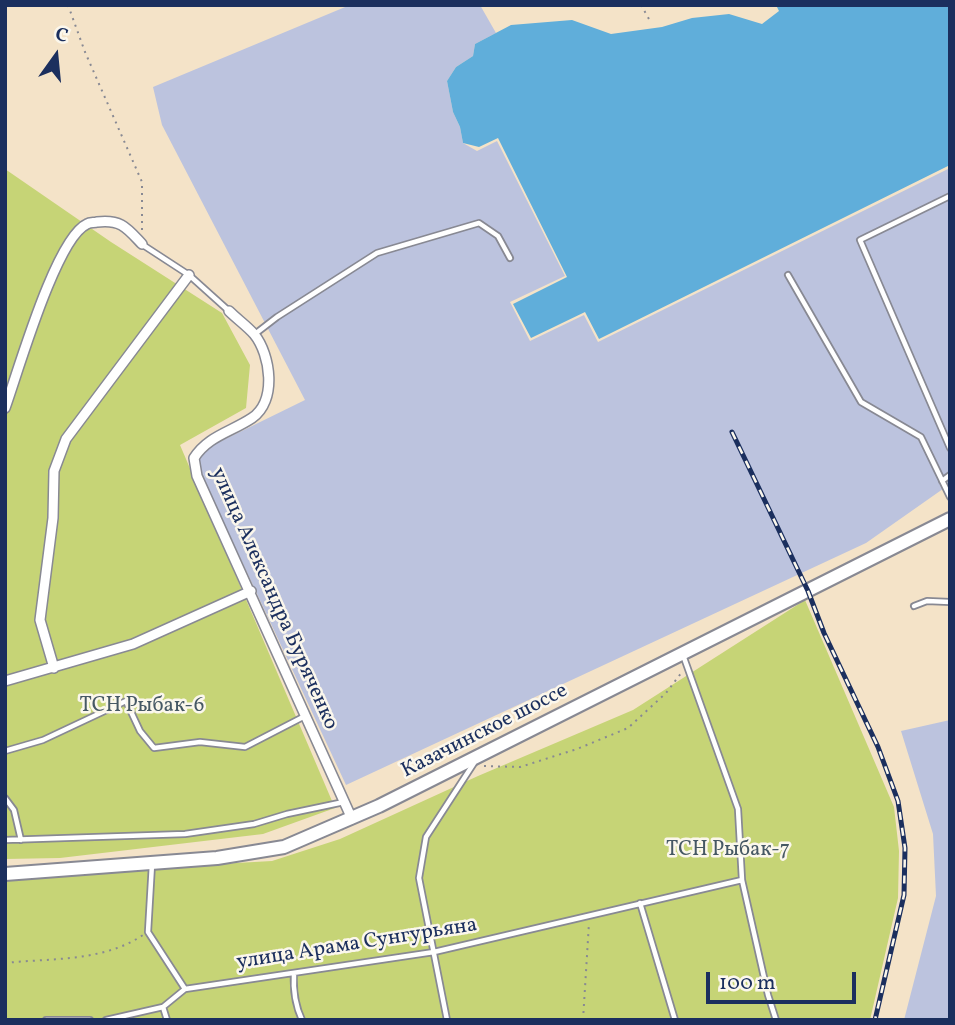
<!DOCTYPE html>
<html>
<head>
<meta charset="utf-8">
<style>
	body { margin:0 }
	#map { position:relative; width:955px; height:1025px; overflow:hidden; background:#f4e3c8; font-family:Vollkorn,serif }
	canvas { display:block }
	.frame { position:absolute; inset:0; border:7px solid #1b2f5e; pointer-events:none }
	.north { position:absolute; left:21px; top:21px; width:70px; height:70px; -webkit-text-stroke:5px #fbf7ec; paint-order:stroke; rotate:15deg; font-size:19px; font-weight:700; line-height:28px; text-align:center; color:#1b2f5e }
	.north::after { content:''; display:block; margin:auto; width:24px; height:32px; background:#1b2f5e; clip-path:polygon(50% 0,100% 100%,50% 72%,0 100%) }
	.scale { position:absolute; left:706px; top:972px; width:150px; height:32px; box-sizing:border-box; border:4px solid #1b2f5e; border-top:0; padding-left:9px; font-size:21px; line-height:24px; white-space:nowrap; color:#1b2f5e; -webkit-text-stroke:5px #fbf7ec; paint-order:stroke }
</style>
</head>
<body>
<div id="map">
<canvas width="955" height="1025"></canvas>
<div class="frame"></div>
<div class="north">С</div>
<div class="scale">100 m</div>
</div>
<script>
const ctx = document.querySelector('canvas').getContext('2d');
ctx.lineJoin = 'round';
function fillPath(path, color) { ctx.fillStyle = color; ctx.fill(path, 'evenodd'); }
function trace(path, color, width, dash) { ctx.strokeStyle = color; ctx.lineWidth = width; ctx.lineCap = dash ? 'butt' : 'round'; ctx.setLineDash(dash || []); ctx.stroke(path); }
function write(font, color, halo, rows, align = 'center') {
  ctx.font = font + ' Vollkorn,serif'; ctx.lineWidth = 5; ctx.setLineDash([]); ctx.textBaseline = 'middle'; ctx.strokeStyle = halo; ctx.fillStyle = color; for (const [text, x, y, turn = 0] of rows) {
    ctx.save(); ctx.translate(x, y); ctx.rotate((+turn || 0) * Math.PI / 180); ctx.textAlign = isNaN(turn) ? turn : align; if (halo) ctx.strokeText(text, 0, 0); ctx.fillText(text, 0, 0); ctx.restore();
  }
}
const industrial = new Path2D(`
	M350 5H480L496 33 475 44 473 56 456 67 447 81 453 112 460 127 463 143 477 151 497 141 565 276 510 302 530 341 584 315 598 342 950 168V484L866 543 346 785 197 465 205 449 305 400 162 125 153 87Z
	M950 720V1020H904L936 896 933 834 901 731Z`);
const green = new Path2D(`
	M5 169 111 242 222 313 250 365 246 408 180 445 335 808 263 834 60 858 5 859Z
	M805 600 894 807 899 851 898 898 870 1020H5V876L272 861 340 839 478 776 633 710Z`);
const water = new Path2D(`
	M776 5H950V165L599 339 585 312 531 338 513 304 567 277 498 138 479 147 463 143 460 127 453 112 447 81 456 67 473 56 475 44 511 25 572 20 611 34 662 27 692 18 729 14 762 24 779 11Z`);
const path = new Path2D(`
	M68 5 85 52 142 182V231
	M641 5 649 19
	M484 766 520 767 577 749 628 728 666 693 682 672
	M5 963C51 958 103 962 143 935
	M583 1020 589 923`);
const service = new Path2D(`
	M950 196 860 240 950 448
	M143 245 189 275 229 311
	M788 275 861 402 921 437 950 497
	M255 334 277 317 377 253 479 223 498 236 510 258
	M942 481 950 475
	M914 606 927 601 950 602
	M683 655 738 809 742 880 768 995 776 1020
	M5 751 43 740 126 701 140 731 154 748 200 742 245 747 305 716
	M5 798 14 810 21 840
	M5 840 185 834 254 824 287 814 344 802
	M152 864 148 932 185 989
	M640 903 675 1020
	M294 973C293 989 295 1005 302 1020
	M163 1007 167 1020
	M46 1020H90
	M106 1020 163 1007 185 989 434 952 742 880
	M447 1020 419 878 426 837 474 763`);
const minor = new Path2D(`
	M229 311C237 319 247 326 254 334 271 355 277 401 252 418 231 432 208 436 194 458L197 476 352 819
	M5 408C18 372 56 238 87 224 90 222 94 223 97 222 121 219 127 228 142 244
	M54 668 40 620 53 518 54 471 66 439 189 275
	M5 681 133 644 251 591`);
const secondary = new Path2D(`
	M5 874 217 858 284 847 379 806 950 519`);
const rail = new Path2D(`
	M732 432 808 591 824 633 878 747 898 801 905 848 904 895 875 1020`);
const streetNames = [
	["улица Александра Буряченко",273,599,66],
	["Казачинское шоссе",485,732,-27],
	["улица Арама Сунгурьяна",357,945,-9]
];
const parkNames = [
	["ТСН Рыбак-6",142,707],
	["ТСН Рыбак-7",728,851]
];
fillPath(industrial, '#bcc3de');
fillPath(green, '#c6d476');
fillPath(water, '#60aeda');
trace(service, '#888993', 8);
trace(minor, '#888993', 12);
trace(secondary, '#888993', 16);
trace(path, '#888993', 2, [2, 5]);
trace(service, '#fff', 4.5);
trace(minor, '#fff', 9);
trace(secondary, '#fff', 12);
trace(rail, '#1b2f5e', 5);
trace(rail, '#fbf7ec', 2.5, [8]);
write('21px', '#1b2f5e', '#fbf7ec', streetNames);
write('21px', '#465864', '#fbf7ec', parkNames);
</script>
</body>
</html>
